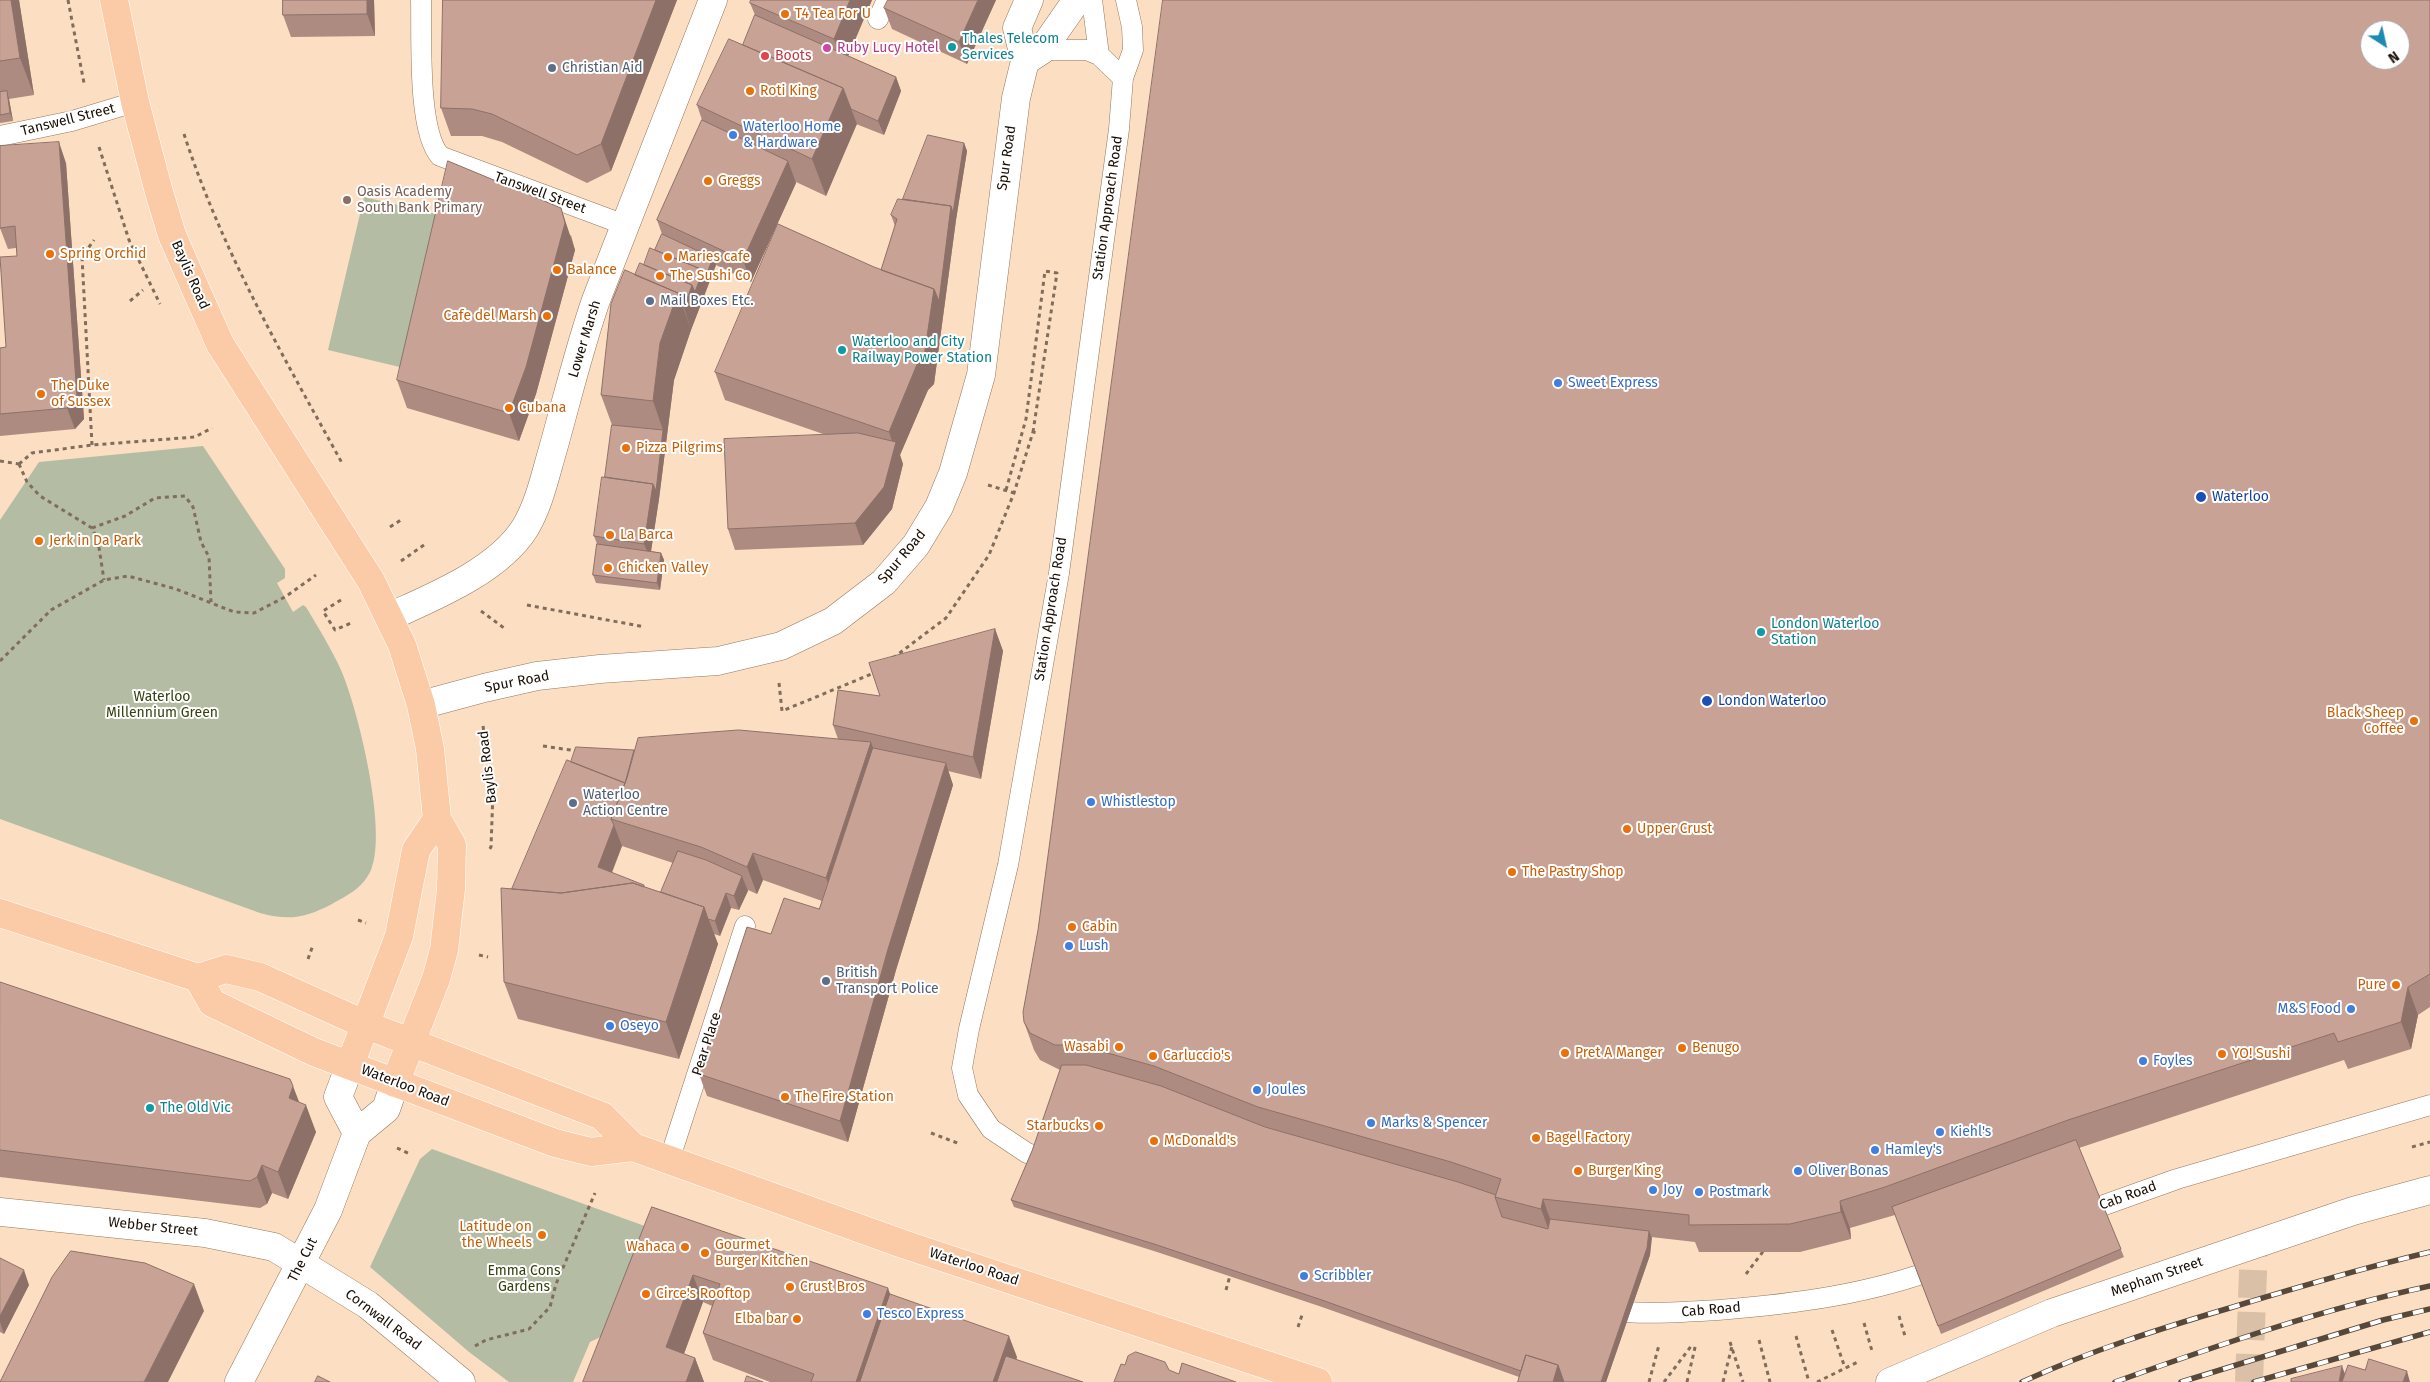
<!DOCTYPE html>
<html>
<head>
<meta charset="utf-8">
<style>
	body { margin:0 }
	#map { position:relative; width:2430px; height:1382px; overflow:hidden; background:#fcdfc2; font-family:"Fira Sans",sans-serif }
	canvas { display:block }
	.north { position:absolute; left:2360px; top:20px; width:50px; height:50px; box-sizing:border-box; background:#fff; border:1px solid #a39f9b; border-radius:50%; rotate:145deg; font-size:14px; font-weight:700; line-height:20px; text-align:center; color:#180e05 }
	.north::after { content:''; display:block; margin:auto; width:18px; height:22px; background:#1d8ab1; clip-path:polygon(50% 0,100% 100%,50% 72%,0 100%) }
</style>
</head>
<body>
<div id="map">
<canvas width="2430" height="1382"></canvas>
<div class="north">N</div>
</div>
<script>
const ctx = document.querySelector('canvas').getContext('2d');
ctx.lineJoin = 'round';
function fillPath(path, color) { ctx.fillStyle = color; ctx.fill(path, 'evenodd'); }
function trace(path, color, width, dash) { ctx.strokeStyle = color; ctx.lineWidth = width; ctx.lineCap = dash ? 'butt' : 'round'; ctx.setLineDash(dash || []); ctx.stroke(path); }
function write(font, color, halo, rows, align = 'center') {
  ctx.font = font + ' "Fira Sans",sans-serif'; ctx.lineWidth = 4; ctx.setLineDash([]); ctx.textBaseline = 'middle'; ctx.strokeStyle = halo; ctx.fillStyle = color; for (const [text, x, y, turn = 0] of rows) {
    ctx.save(); ctx.translate(x, y); ctx.rotate((+turn || 0) * Math.PI / 180); ctx.textAlign = isNaN(turn) ? turn : align; if (halo) ctx.strokeText(text, 0, 0); ctx.fillText(text, 0, 0); ctx.restore();
  }
}
const green = new Path2D(`
	M364 197 441 215 404 368 328 350Z
	M203 446 285 569V578L277 583 293 612 303 605 306 607C318 627 331 648 341 670 358 709 388 831 371 870 363 888 348 895 332 904 305 918 289 921 260 913L0 819V520L39 462Z
	M432 1149 653 1229 611 1332 590 1342 573 1382H509L469 1352 370 1267 420 1159Z`);
const pedestrianTunnel = new Path2D(`
	M2249 1382 2254 1244`);
const path = new Path2D(`
	M68 0 84 83
	M184 134C222 251 283 356 342 463
	M99 147 129 240 160 304
	M130 301 143 290
	M92 445 82 257 94 240
	M0 461 19 464
	M19 464 32 453 92 445 195 437 212 428
	M19 464 27 482 40 496 92 528 98 541 104 580
	M988 485 1014 493
	M1006 490 1026 419 1045 271 1057 273 1033 432
	M390 527 401 520
	M92 528 125 516 155 498 185 496 193 507 201 542 209 557 211 602
	M401 561 424 545
	M341 600 323 611 335 630 351 623
	M527 605 645 627
	M481 611 504 628
	M893 658 946 618 989 555 1014 493 1033 432 1039 433
	M0 661 51 610 104 580 128 576 176 589 234 612 254 613 285 597 316 575
	M779 683 782 711 874 673
	M483 726 493 792 491 847 489 850
	M543 746 577 751
	M358 920 366 923
	M479 955 488 957
	M308 959 313 945
	M931 1133 960 1144
	M2412 1147 2430 1142
	M397 1148 410 1154
	M1746 1274 1765 1249
	M1226 1290 1231 1272
	M1899 1316 1905 1336
	M1864 1323 1872 1351
	M1298 1327 1302 1315
	M1832 1330 1845 1368
	M1796 1336 1809 1382
	M1759 1340 1770 1382
	M1730 1342 1743 1382
	M475 1346 486 1340 529 1329 550 1307 556 1284 595 1193
	M1649 1382 1659 1345
	M1664 1382 1692 1345
	M1687 1382 1696 1343
	M1723 1382 1732 1346
	M1817 1382 1860 1361`);
const service = new Path2D(`
	M421 0C422 36 417 130 440 156L625 225
	M1092 0 1099 55 1123 78
	M878 19 887 0
	M1042 50H1087L1099 55
	M0 136 72 121 135 102
	M669 1161 745 926
	M1056 1162 1027 1153 991 1129 968 1095 962 1068 969 1029 1008 865 1059 573 1119 129 1123 78 1133 50 1132 27 1126 0
	M2079 1214 2177 1179 2430 1105
	M1604 1310C1642 1315 1680 1312 1718 1310 1795 1304 1872 1294 1944 1266`);
const minor = new Path2D(`
	M1025 61 1042 50 1077 0
	M389 617C433 597 498 571 525 528 539 505 545 476 553 449 567 399 579 349 596 300L713 0
	M421 705 484 688 537 676 600 669 718 661 781 646 833 621 884 582 916 545 939 507 953 473 981 375 1016 98 1025 61 1017 28 1029 0
	M350 1065 338 1097 357 1133
	M0 1212 205 1233 274 1247 368 1305 461 1382
	M239 1382 328 1210 357 1133 386 1109 395 1083
	M1890 1382 2052 1313 2353 1211 2430 1190`);
const primary = new Path2D(`
	M114 0 135 102 159 192 172 235 185 265 220 344 371 581 402 645 421 705 430 749 437 819 452 845 451 889 444 950 436 979 395 1083
	M0 913 198 978 226 969 260 977 366 1025 602 1116 633 1147 903 1244 1318 1382
	M198 978 212 1003 314 1052 555 1143 591 1152 633 1147
	M350 1065 399 936 416 850 437 819`);
const rail = new Path2D(`
	M2022 1382C2089 1351 2162 1328 2233 1307 2298 1287 2364 1268 2430 1252
	M2115 1382C2218 1345 2323 1309 2430 1286
	M2181 1382 2383 1320 2430 1309
	M2254 1382 2430 1332`);
const wall = new Path2D(`
	M0 0H19L34 95 9 99 13 121 0 123Z
	M283 0H374L375 36 291 37 283 15Z
	M443 0H677L611 171 587 183 502 142 482 136H451L441 108Z
	M872 0 848 56 896 77 901 91 884 135 856 124 826 196 796 182V183L751 282 716 265 691 330 674 380 659 499 651 551 661 553 664 560 660 590 596 583 593 575 597 544 594 536 605 477 612 425 601 395 635 275 644 265 655 250 662 234 657 220 702 120 697 105 743 45 755 15 750 3Z
	M996 0 967 64 892 29 884 8Z
	M2430 0V1007L2418 1015 2411 1049 2348 1069 2344 1060 2079 1148 2124 1257 1941 1334 1895 1215 1850 1228 1851 1239 1800 1252H1699L1695 1242 1651 1237 1650 1255 1606 1382H1518L1519 1377 1322 1307 1157 1252 1014 1207 1011 1200 1032 1151 1060 1070 1040 1060 1034 1050 1024 1022Z
	M964 143 967 151 956 220 934 384 928 390 900 455 903 464 892 509 863 545 735 550 728 529 826 435 725 400 715 372 881 270 895 226 891 215 903 199Z
	M66 163 84 419 75 429 0 436V348L6 347 17 256 16 248 8 249 0 228Z
	M571 235 575 250 536 394 519 441 407 408 397 380Z
	M995 629 1003 651 981 779 948 771 953 785 896 970 848 1142 707 1096 699 1074 771 934 819 909 822 901 763 880 757 894 748 890 739 910 731 908 720 936 714 934 718 944 679 1059 518 1019 504 982 512 889 571 762 634 750 838 739 833 725 880 696ZM622 846 673 863 661 892 644 887 612 873Z
	M0 982 299 1102 316 1132 288 1199 272 1193 267 1204 260 1208 0 1177Z
	M652 1207 890 1294 1017 1357 1016 1360 1083 1382H770L713 1360 703 1333 712 1306 703 1302 684 1354 695 1358 704 1382H583Z
	M0 1258 29 1285 4 1334 0 1332Z`);
const shadedWall = new Path2D(`
	M11 0H19L34 95 20 58Z
	M367 0H374L375 36 367 14Z
	M656 0H677L611 171 601 144Z
	M850 0H872L844 66 834 39Z
	M978 0H996L967 64 959 42Z
	M896 77 901 91 884 135 878 121Z
	M843 88 857 124 826 196 812 159Z
	M7 91 9 99 13 121 10 113Z
	M59 142 66 163 84 419 75 429 67 408Z
	M964 143 967 151 956 220 934 384 928 390 900 455 903 464 892 509 863 545 855 523 894 447 889 432 918 362Z
	M788 161 796 183 751 282 743 260Z
	M561 208 575 250 536 394 519 441 509 413Z
	M713 258 716 265 691 330 684 308 692 285Z
	M678 293 691 330 674 380 659 499 650 558 644 544 653 484 663 430 653 401 660 343Z
	M661 553 664 560 660 590 657 583Z
	M995 629 1003 651 981 779 973 757Z
	M871 742 881 770 836 905 826 878Z
	M946 763 953 785 896 970 848 1142 840 1121 888 949Z
	M614 825 622 846 605 889 598 867Z
	M753 853 763 880 757 894 747 867Z
	M742 876 748 891 739 910 734 896Z
	M726 893 731 908 720 936 715 921Z
	M704 907 718 944 679 1059 666 1022Z
	M2408 987 2418 1015 2411 1049 2401 1022Z
	M293 1086 303 1112 306 1105 316 1132 288 1199 278 1172 289 1098Z
	M262 1165 272 1193 267 1204 257 1177Z
	M1543 1199 1553 1227 1551 1236 1541 1209Z
	M1840 1201 1850 1228 1851 1239 1841 1212Z
	M1649 1231 1652 1238 1650 1255 1606 1382H1601Z
	M24 1270 29 1285 4 1334 0 1322V1316Z
	M693 1275 703 1302 676 1375 666 1347Z
	M194 1284 204 1311 168 1382H144Z
	M888 1288 898 1316 875 1382H856Z
	M1009 1336 1017 1357 1008 1382H993Z
	M695 1358 704 1382H686Z
	M1558 1365 1564 1382H1553Z
	M2342 1366 2345 1374 2343 1382H2339Z
	M2407 1371 2410 1382H2403Z`);
const building = new Path2D(`
	M0 0H11L20 58 0 61Z
	M283 0H367V14L283 15Z
	M443 0H656L601 144 577 155 492 114 472 109 441 108Z
	M751 0H850L834 39 750 3Z
	M888 0H978L959 42 884 8Z
	M1163 0H2430V974L2408 987 2401 1022 2338 1042 2334 1033 2068 1120 1885 1187 1840 1201 1841 1212 1790 1224 1689 1225V1215L1543 1199 1541 1209 1495 1197 1501 1179 1451 1162 1258 1107 1154 1066 1079 1045H1055L1030 1033 1024 1022 1023 1012 1038 930ZM2370 30H2400V60H2370Z
	M755 15 896 77 878 121 851 109 843 88 743 45Z
	M729 39 843 88 812 159 697 105Z
	M7 91 10 113 0 115V92Z
	M702 120 788 161 743 260 657 220Z
	M928 135 964 143 953 213 951 206 903 199Z
	M59 142 77 397 67 408 0 414V348L6 347 0 257 17 256 15 226 0 228V146Z
	M448 161 561 208 565 223 526 367 509 413 397 380Z
	M898 199 951 206 939 301 934 289 881 270 897 219 891 215Z
	M778 224 874 267 934 289 924 357 918 362 889 432 715 372Z
	M662 234 713 258 705 278 703 270 655 250Z
	M650 248 703 270 695 292 692 285 644 265Z
	M640 263 692 285 684 308 678 293 635 275Z
	M625 270 678 293 660 343 653 401 601 395 611 304Z
	M612 425 663 430 656 491 653 484 605 477Z
	M858 433 896 442 884 487 855 523 728 529 724 439Z
	M602 477 653 484 644 544 594 536Z
	M597 544 661 553 657 583 593 575Z
	M995 629 973 757 833 725 838 690 880 696 869 663Z
	M739 730 871 742 826 878 753 853 747 867 701 847 611 819 627 778 638 738Z
	M576 747 634 750 625 783 571 762Z
	M873 748 946 763 888 949 840 1121 699 1074 747 927 771 934 784 898 819 909Z
	M567 760 625 783 611 819 614 825 598 867 644 885V887L633 883 561 893 512 889Z
	M678 851 706 860 742 876 734 896 726 893 715 921 708 919 704 907 661 892Z
	M633 883 704 907 666 1022 504 982 501 888 561 893Z
	M0 982 290 1079 293 1086 289 1098 306 1105 278 1172 262 1165 257 1177 250 1181 0 1150Z
	M1062 1065H1086L1161 1086 1265 1127 1458 1182 1496 1195 1495 1197 1502 1217 1548 1229 1550 1219 1649 1231 1647 1248 1601 1382H1564L1558 1365 1526 1355 1521 1371 1319 1299 1154 1244 1011 1200 1032 1151Z
	M2076 1140 2121 1249 1938 1326 1892 1207Z
	M652 1207 888 1288 856 1382H811L814 1374 703 1333 720 1284 693 1275 666 1347 695 1358 686 1382H583Z
	M71 1251 145 1263 194 1284 144 1382H0L52 1277Z
	M0 1258 24 1270 0 1316Z
	M890 1294 1009 1336 993 1382H860Z
	M1136 1352 1165 1362 1169 1370 1179 1374 1182 1363 1236 1382H1114L1121 1364 1125 1365 1128 1356Z
	M1526 1355 1558 1365 1553 1382H1518Z
	M1006 1356 1083 1382H997Z
	M2369 1359 2407 1371 2403 1382H2342L2348 1365 2365 1370Z
	M2342 1366 2339 1382H2291V1379Z
	M318 1376 330 1382H315Z
	M747 1376 763 1382H745Z`);
const markers = [
	[785,14,5,"#e8710a"],
	[952,47,5,"#0f9aa8"],
	[827,48,5,"#d1479c"],
	[765,56,5,"#e0444e"],
	[552,68,5,"#5c6f8a"],
	[750,91,5,"#e8710a"],
	[733,135,5,"#3f7fe0"],
	[708,181,5,"#e8710a"],
	[347,200,5,"#8d6e63"],
	[50,254,5,"#e8710a"],
	[668,257,5,"#e8710a"],
	[557,270,5,"#e8710a"],
	[660,276,5,"#e8710a"],
	[650,301,5,"#5c6f8a"],
	[547,316,5,"#e8710a"],
	[842,350,5,"#0f9aa8"],
	[1558,383,5,"#3f7fe0"],
	[41,394,5,"#e8710a"],
	[509,408,5,"#e8710a"],
	[626,448,5,"#e8710a"],
	[2201,497,6,"#1a4fb4"],
	[610,535,5,"#e8710a"],
	[39,541,5,"#e8710a"],
	[608,568,5,"#e8710a"],
	[1761,632,5,"#0f9aa8"],
	[1707,701,6,"#1a4fb4"],
	[2414,721,5,"#e8710a"],
	[1091,802,5,"#3f7fe0"],
	[573,803,5,"#5c6f8a"],
	[1627,829,5,"#e8710a"],
	[1512,872,5,"#e8710a"],
	[1072,927,5,"#e8710a"],
	[1069,946,5,"#3f7fe0"],
	[826,981,5,"#5c6f8a"],
	[2396,985,5,"#e8710a"],
	[2351,1009,5,"#3f7fe0"],
	[610,1026,5,"#3f7fe0"],
	[1119,1047,5,"#e8710a"],
	[1682,1048,5,"#e8710a"],
	[1565,1053,5,"#e8710a"],
	[2222,1054,5,"#e8710a"],
	[1153,1056,5,"#e8710a"],
	[2143,1061,5,"#3f7fe0"],
	[1257,1090,5,"#3f7fe0"],
	[785,1097,5,"#e8710a"],
	[150,1108,5,"#0f9aa8"],
	[1371,1123,5,"#3f7fe0"],
	[1099,1126,5,"#e8710a"],
	[1940,1132,5,"#3f7fe0"],
	[1536,1138,5,"#e8710a"],
	[1154,1141,5,"#e8710a"],
	[1875,1150,5,"#3f7fe0"],
	[1578,1171,5,"#e8710a"],
	[1798,1171,5,"#3f7fe0"],
	[1653,1190,5,"#3f7fe0"],
	[1699,1192,5,"#3f7fe0"],
	[542,1235,5,"#e8710a"],
	[685,1247,5,"#e8710a"],
	[705,1253,5,"#e8710a"],
	[1304,1276,5,"#3f7fe0"],
	[790,1287,5,"#e8710a"],
	[646,1294,5,"#e8710a"],
	[867,1314,5,"#3f7fe0"],
	[797,1319,5,"#e8710a"]
];
const foodNames = [
	["T4 Tea For U",795,14],
	["Roti King",760,91],
	["Greggs",718,181],
	["Spring Orchid",60,254],
	["Maries cafe",678,257],
	["Balance",567,270],
	["The Sushi Co",670,276],
	["Cafe del Marsh",537,316,"right"],
	["The Duke",51,386],
	["of Sussex",51,402],
	["Cubana",519,408],
	["Pizza Pilgrims",636,448],
	["La Barca",620,535],
	["Jerk in Da Park",49,541],
	["Chicken Valley",618,568],
	["Black Sheep",2404,713,"right"],
	["Coffee",2404,729,"right"],
	["Upper Crust",1637,829],
	["The Pastry Shop",1522,872],
	["Cabin",1082,927],
	["Pure",2386,985,"right"],
	["Wasabi",1109,1047,"right"],
	["Benugo",1692,1048],
	["Pret A Manger",1575,1053],
	["YO! Sushi",2232,1054],
	["Carluccio's",1163,1056],
	["The Fire Station",795,1097],
	["Starbucks",1089,1126,"right"],
	["Bagel Factory",1546,1138],
	["McDonald's",1164,1141],
	["Burger King",1588,1171],
	["Latitude on",532,1227,"right"],
	["the Wheels",532,1243,"right"],
	["Gourmet",715,1245],
	["Burger Kitchen",715,1261],
	["Wahaca",675,1247,"right"],
	["Crust Bros",800,1287],
	["Circe's Rooftop",656,1294],
	["Elba bar",787,1319,"right"]
];
const cultureNames = [
	["Thales Telecom",962,39],
	["Services",962,55],
	["Waterloo and City",852,342],
	["Railway Power Station",852,358],
	["London Waterloo",1771,624],
	["Station",1771,640],
	["The Old Vic",160,1108]
];
const hotelNames = [
	["Ruby Lucy Hotel",837,48]
];
const healthNames = [
	["Boots",775,56]
];
const serviceNames = [
	["Christian Aid",562,68],
	["Mail Boxes Etc.",660,301],
	["Waterloo",583,795],
	["Action Centre",583,811],
	["British",836,973],
	["Transport Police",836,989]
];
const streetNames = [
	["Tanswell Street",68,120,-14],
	["Spur Road",1007,158,-82],
	["Tanswell Street",540,193,20],
	["Station Approach Road",1108,208,-82],
	["Baylis Road",190,275,66],
	["Lower Marsh",585,339,-73],
	["Spur Road",902,557,-50],
	["Station Approach Road",1051,609,-81],
	["Spur Road",517,682,-11],
	["Baylis Road",488,767,-97],
	["Pear Place",707,1044,-72],
	["Waterloo Road",405,1086,21],
	["Cab Road",2128,1196,-20],
	["Webber Street",153,1227,6],
	["The Cut",303,1260,-63],
	["Waterloo Road",974,1267,18],
	["Mepham Street",2157,1277,-19],
	["Cab Road",1711,1310,-5],
	["Cornwall Road",383,1320,37]
];
const shopNames = [
	["Waterloo Home",743,127],
	["& Hardware",743,143],
	["Sweet Express",1568,383],
	["Whistlestop",1101,802],
	["Lush",1079,946],
	["M&S Food",2341,1009,"right"],
	["Oseyo",620,1026],
	["Foyles",2153,1061],
	["Joules",1267,1090],
	["Marks & Spencer",1381,1123],
	["Kiehl's",1950,1132],
	["Hamley's",1885,1150],
	["Oliver Bonas",1808,1171],
	["Joy",1663,1190],
	["Postmark",1709,1192],
	["Scribbler",1314,1276],
	["Tesco Express",877,1314]
];
const educationNames = [
	["Oasis Academy",357,192],
	["South Bank Primary",357,208]
];
const transitNames = [
	["Waterloo",2212,497],
	["London Waterloo",1718,701]
];
const parkNames = [
	["Waterloo",162,697],
	["Millennium Green",162,713],
	["Emma Cons",524,1271],
	["Gardens",524,1287]
];
fillPath(green, '#b4bca4');
trace(pedestrianTunnel, '#dac0a6', 28, [28, 14]);
trace(service, '#91785d', 21);
trace(minor, '#91785d', 29);
trace(primary, '#fff', 29);
trace(path, '#806d5b', 3, [4, 4]);
trace(service, '#fff', 20);
trace(minor, '#fff', 28);
trace(primary, '#facba6', 28);
trace(rail, '#574839', 5.5);
trace(rail, '#fff', 4, [11]);
fillPath(wall, '#ad8b81');
fillPath(shadedWall, '#8d7169');
fillPath(building, '#c9a296');
trace(building, '#8d7169', 1);
for (const [x, y, r, color] of markers) { const dot = new Path2D(); dot.arc(x, y, r, 0, 2 * Math.PI); ctx.fillStyle = color; ctx.fill(dot); trace(dot, '#fff', 2); }
write('14px', '#c56008', '#fff', foodNames, 'left');
write('14px', '#0d838f', '#fff', cultureNames, 'left');
write('14px', '#b23c85', '#fff', hotelNames, 'left');
write('14px', '#be3a42', '#fff', healthNames, 'left');
write('14px', '#4e5e75', '#fff', serviceNames, 'left');
write('14px', '#180e05', '#fff', streetNames);
write('14px', '#366cbe', '#fff', shopNames, 'left');
write('14px', '#785e54', '#fff', educationNames, 'left');
write('14px', '#164399', '#fff', transitNames, 'left');
write('14px', '#35400c', '#fff', parkNames);
</script>
</body>
</html>
